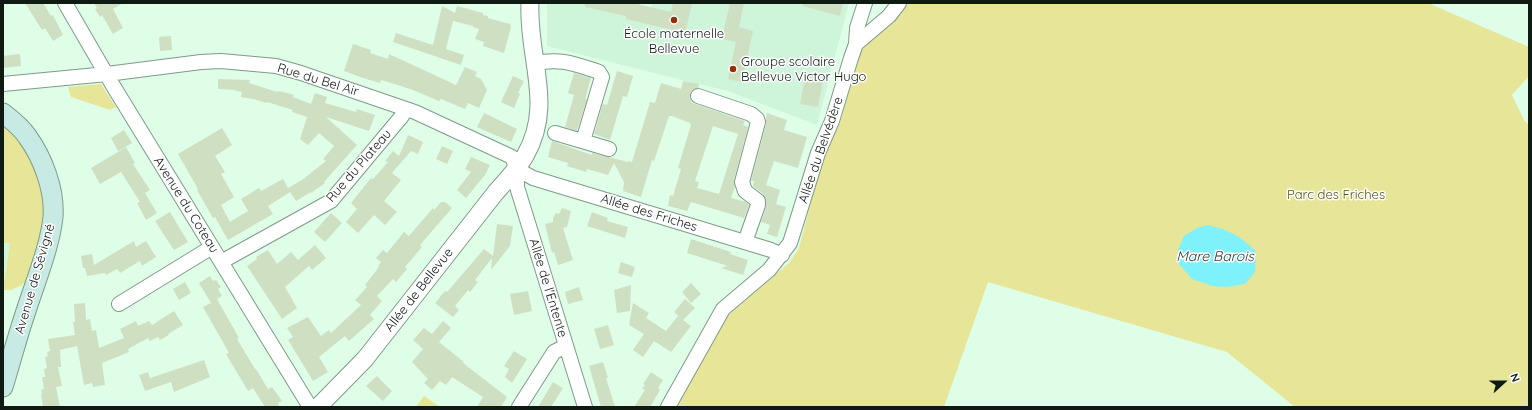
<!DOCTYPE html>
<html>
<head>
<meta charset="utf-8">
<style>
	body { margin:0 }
	#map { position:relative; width:1532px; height:410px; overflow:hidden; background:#defee8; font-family:Quicksand,sans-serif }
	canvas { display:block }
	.frame { position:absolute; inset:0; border:4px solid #0f1a13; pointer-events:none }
	.north { position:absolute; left:1484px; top:362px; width:40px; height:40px; -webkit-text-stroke:3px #fff; paint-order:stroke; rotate:69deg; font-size:11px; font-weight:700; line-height:16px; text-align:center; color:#0f1a13 }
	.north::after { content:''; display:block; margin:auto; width:14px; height:18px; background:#0f1a13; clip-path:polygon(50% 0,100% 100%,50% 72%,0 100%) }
</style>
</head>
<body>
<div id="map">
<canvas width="1532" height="410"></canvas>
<div class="frame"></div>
<div class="north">N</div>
</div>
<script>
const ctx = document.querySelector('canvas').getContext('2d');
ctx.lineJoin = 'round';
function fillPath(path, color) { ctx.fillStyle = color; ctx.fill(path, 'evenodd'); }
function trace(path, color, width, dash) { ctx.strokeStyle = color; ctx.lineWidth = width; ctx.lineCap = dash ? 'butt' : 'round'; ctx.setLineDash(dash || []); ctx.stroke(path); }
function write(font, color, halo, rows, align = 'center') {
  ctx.font = font + ' Quicksand,sans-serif'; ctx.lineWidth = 3; ctx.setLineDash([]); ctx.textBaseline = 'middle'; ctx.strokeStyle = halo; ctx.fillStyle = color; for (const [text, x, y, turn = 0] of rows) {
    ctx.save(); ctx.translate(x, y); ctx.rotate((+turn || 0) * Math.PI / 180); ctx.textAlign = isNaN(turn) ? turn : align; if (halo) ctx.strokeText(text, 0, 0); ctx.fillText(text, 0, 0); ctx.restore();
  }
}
const built = new Path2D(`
	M547 3H633L651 7 653 3H849L817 125 728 91 694 83 547 46Z
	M3 243H10L3 286Z`);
const green = new Path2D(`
	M904 3H1428L1529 47V76L1512 95 1524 120 1529 125V407H1295L1227 352 988 282 944 407H674L724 319 790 262 799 248 823 155 839 126 861 51Z
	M101 84 116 107 110 110 71 97 68 87Z
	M3 113 51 193 41 266 22 285 11 290H3L10 243H3Z
	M424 396 440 407H441H416Z`);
const water = new Path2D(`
	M1208 225C1231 231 1238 235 1256 251L1255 272 1245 284 1227 287 1213 286 1192 279 1179 264 1178 250 1184 236 1197 228Z`);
const building = new Path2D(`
	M25 3H43L51 16 53 15 63 35 53 41 45 28 42 30Z
	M94 3H123L113 9 123 28 113 34 102 15 100 17 95 9 97 8Z
	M585 3H633L671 12 673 3H692L685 33 626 19V16L585 7Z
	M730 3H744L739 27 753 31 742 82 728 79 736 42 722 39Z
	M803 3H843L840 16 803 6Z
	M442 6 455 13 457 6 483 13V15L488 16V18L510 24 511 27 504 53 483 46 484 42 475 39 479 29 473 27V26L453 21 446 49 464 55 461 65 393 42 396 33 433 45Z
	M171 36 172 50 160 51 159 37Z
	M353 44 371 50 370 53 388 59 389 54 456 85 465 67 477 72 475 76 481 79 487 90 479 108 468 103 465 109 441 99 439 101 413 90 398 85 381 80 380 83 363 78 344 71Z
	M20 54 21 66 3 68V56Z
	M617 71 633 76 627 97 623 96 610 140 594 134 603 104 607 105Z
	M574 73 591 78 585 99H587L577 131 565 127 574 95 568 93Z
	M806 73 824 76 818 107 800 104Z
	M513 76 524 81 518 93 520 94 514 108 501 102Z
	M218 79 250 80 249 83 274 91 279 92V91L294 95 293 97 311 104 315 93 327 97 325 103 356 112 357 109 375 115 369 131 326 117 357 145 324 182 325 183 311 193V192L296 201 290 192 268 206 273 214 228 240 215 217 213 218 206 206 197 190 198 189 178 154 222 128 232 145 215 156 225 172 221 174 234 197 221 205 230 222 248 211 241 199 259 188 261 191 283 179 288 188 302 180 326 161 323 159 334 146 319 133 308 145 300 139 307 117 292 112 293 110 267 102V103L253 99 241 97 242 92 236 91V90L218 89Z
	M683 81 699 84 698 88 693 89 690 93V98L692 103 745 121 743 125 748 127 734 180 735 187 731 198 746 202 749 205 744 218 691 202 687 211 668 206 670 195 673 196 681 169 678 168 691 125 690 123 672 116H669L654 161 652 160 641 197 623 191 624 182 614 163 608 175 587 169 586 172 567 166 568 163 548 157 552 141 592 155V153L628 162 629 161 632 162 650 102 655 103 661 83 681 89ZM713 126 738 134 719 194 697 188 699 182 695 181Z
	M484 113 517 129 511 142 477 127Z
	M767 113 787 120 784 130 807 137 798 168 774 161 766 185 780 190 776 204 786 207 777 237 767 234 770 225 761 222 766 208V201L763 194 753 186 754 181H751L766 124V118Z
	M124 130 132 143 118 151 111 138Z
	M408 135 423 142 418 154 411 151 392 173 401 180 384 201 397 212 385 225 374 215 358 233 346 222 357 209 351 203 371 178 373 179 388 162 385 161 393 151 399 156Z
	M442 146 453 151 447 164 436 159Z
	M126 147 135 163 133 164 150 190 145 193 157 213 146 220 137 203 140 202 121 172 100 184 91 168Z
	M471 157 490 165 485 175 466 198 457 190 471 172 465 169Z
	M441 202H445L452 208 420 245 422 247 405 267 407 269 396 282 393 279 377 296 382 301 370 315 374 319 349 341 345 336 319 357 328 372 313 381 288 340 293 337 287 328 308 317 321 336 329 330 331 333 361 305 355 300 367 287 365 285 379 267 378 266 381 262 376 258 383 250 387 253 404 232 409 236 433 208 434 210Z
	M562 208 571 211 567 227 563 228 573 260 558 265 554 252 552 253 545 224 553 222V218L556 213 559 214Z
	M170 212 188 242 174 250 155 221Z
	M592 212 608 218 607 221 628 227 625 238 587 226Z
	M331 213 342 223 325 242 314 232Z
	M497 224 513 226 510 246 491 270 492 258 475 280 478 282 470 292 468 290 455 306 459 310 453 317 435 303 445 291 447 292 484 249 493 256Z
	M691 239 731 252 730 254 748 260 743 275 721 268 728 266 687 253Z
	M134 241 136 247 146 241 156 257 142 266 140 261 120 273 117 269 106 275 105 273 87 276 85 268H83L81 256 92 254 94 265Z
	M315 245 326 258 312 270 309 266 285 287 297 308 282 319 247 266 257 259 256 257 268 250 277 264 291 252 298 260Z
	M621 262 635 267 632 277 618 273Z
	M210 276 213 281 216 280 221 287 218 289 222 296 217 299 239 338 237 339 255 369H256L268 389 272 387 282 401 278 403 280 407H265L253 388 248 391 226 354 229 353 203 307 211 303 199 283Z
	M185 282 191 293 179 300 173 289Z
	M691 283 701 294 691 303 682 292Z
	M631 285 630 311 617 313 614 290Z
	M579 287 583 300 568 304 565 292Z
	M528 291 532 311 514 315 510 294Z
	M685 299 695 308 683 320 691 326 671 352 654 341 643 357 633 350 644 334 629 325 633 303 649 313 646 318 666 331 678 316 681 318 674 312Z
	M85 303 86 320 90 319 92 331 96 330 99 348 124 338 120 329 136 321 138 326 149 321 152 325 174 311 183 325 168 334 169 335 160 340 158 337 150 341 148 338 128 349 129 352 102 363 105 385 93 387 92 383 84 385 77 346 60 350 61 367H58L62 386 56 387 60 407H43L41 394 42 393 41 390 44 389 42 377H45L44 369 47 368 45 357 48 356 47 352 50 351 48 339 75 335 73 322H75L74 304Z
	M443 321 451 328 439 342 464 362 463 363 507 397 501 407H477L483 397 452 377 446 385 440 381 432 390 424 383 428 379 412 362 423 349 413 340 424 328 432 334Z
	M608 325 614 345 600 349 594 329Z
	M514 351 527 359 512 383 505 377 509 369 504 366Z
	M204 360 210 377 174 392 171 382 145 391 139 375 148 372 150 378Z
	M603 362 608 378H606L615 407H601L589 366Z
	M651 372 663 380 658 388 660 390 650 407H634L645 390 642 389 645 385 643 384Z
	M377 376 392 391 383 401 366 386Z
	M553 382 563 388 551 407H538Z`);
const minor = new Path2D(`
	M65 3 112 84 310 407
	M865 3 857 28 856 44 889 16 899 3
	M535 63C562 58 575 64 599 72L602 77 583 141
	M3 84 107 74 201 62 221 61 276 66 301 73 415 112 512 157 517 169V187L585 407
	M698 96 751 114 757 119 758 122 742 182 745 191 758 201V205L745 242
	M555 133 609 149
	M517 169 533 178 771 250 782 255
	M221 262 331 201 402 116 406 109
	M119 304 212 247
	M519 407 554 352 566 346
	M668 407 723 309 769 270 790 243 818 153 832 121 851 58 856 44`);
const tertiary = new Path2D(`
	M318 407 365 359 496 192C506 181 517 169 525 156 555 104 527 58 530 3`);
const secondary = new Path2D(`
	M3 113C12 120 21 127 27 136 43 158 55 190 53 217 50 246 36 280 27 308 18 334 11 361 3 387`);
const markers = [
	[674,20,4,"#952f0a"],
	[733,69,4,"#952f0a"]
];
const poiNames = [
	["École maternelle",674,34],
	["Bellevue",674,49],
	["Groupe scolaire",741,62,"left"],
	["Bellevue Victor Hugo",741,77,"left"]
];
const streetNames = [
	["Rue du Bel Air",318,80,17],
	["Allée du Belvédère",821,150,-71],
	["Rue du Plateau",359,166,-49],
	["Avenue du Coteau",186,205,58],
	["Allée des Friches",649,213,17],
	["Avenue de Sévigné",35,279,-74],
	["Allée de l'Entente",548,288,73],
	["Allée de Bellevue",419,290,-52]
];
const parkNames = [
	["Parc des Friches",1336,195]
];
const waterNames = [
	["Mare Barois",1215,257]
];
fillPath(built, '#cef5da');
fillPath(green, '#e6e598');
fillPath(water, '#7ef1fa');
fillPath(building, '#cfdfc2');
trace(minor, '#7e9b87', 16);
trace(tertiary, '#7e9b87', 19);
trace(secondary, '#7e9b87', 21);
trace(minor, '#fff', 14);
trace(tertiary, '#fff', 17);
trace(secondary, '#c8eae4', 19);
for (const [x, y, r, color] of markers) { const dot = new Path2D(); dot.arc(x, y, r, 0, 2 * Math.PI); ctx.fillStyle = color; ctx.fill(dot); trace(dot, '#fff', 1.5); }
write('13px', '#0f1a13', '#fff', poiNames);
write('13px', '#0f1a13', '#fff', streetNames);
write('13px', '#535112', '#fff', parkNames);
write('italic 14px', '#1e3335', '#fff', waterNames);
</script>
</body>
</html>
